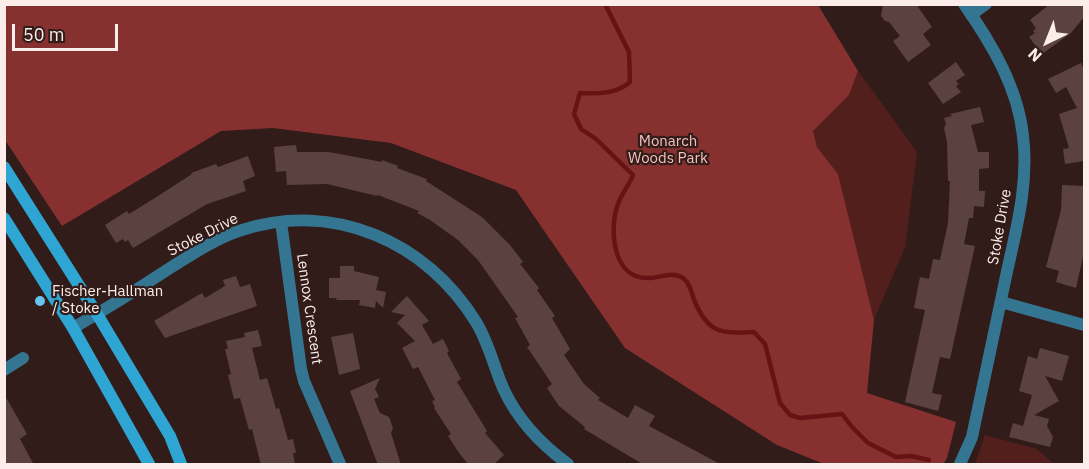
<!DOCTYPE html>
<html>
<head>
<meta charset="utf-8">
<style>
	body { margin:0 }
	#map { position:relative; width:1089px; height:469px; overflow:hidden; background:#321c1a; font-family:"IBM Plex Sans",sans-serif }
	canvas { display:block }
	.frame { position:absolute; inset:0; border:6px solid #fcecea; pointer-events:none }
	.north { position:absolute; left:1017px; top:12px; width:60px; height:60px; -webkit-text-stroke:4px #321c1a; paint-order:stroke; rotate:223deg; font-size:16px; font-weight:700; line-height:24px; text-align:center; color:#fcecea }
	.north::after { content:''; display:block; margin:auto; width:21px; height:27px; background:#fcecea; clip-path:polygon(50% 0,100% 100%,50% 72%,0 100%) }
	.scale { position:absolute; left:12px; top:24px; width:106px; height:27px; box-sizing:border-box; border:3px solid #fcecea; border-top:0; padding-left:8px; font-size:18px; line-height:21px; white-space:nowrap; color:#fcecea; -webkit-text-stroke:4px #321c1a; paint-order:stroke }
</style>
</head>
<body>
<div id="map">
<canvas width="1089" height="469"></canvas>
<div class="frame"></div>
<div class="north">N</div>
<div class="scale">50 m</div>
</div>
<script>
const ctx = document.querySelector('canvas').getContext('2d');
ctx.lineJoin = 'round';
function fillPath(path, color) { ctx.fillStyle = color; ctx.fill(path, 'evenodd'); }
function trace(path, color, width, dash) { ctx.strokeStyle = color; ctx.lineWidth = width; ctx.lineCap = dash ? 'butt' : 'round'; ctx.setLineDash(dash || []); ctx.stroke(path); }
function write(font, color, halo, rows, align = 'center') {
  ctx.font = font + ' "IBM Plex Sans",sans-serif'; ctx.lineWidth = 4.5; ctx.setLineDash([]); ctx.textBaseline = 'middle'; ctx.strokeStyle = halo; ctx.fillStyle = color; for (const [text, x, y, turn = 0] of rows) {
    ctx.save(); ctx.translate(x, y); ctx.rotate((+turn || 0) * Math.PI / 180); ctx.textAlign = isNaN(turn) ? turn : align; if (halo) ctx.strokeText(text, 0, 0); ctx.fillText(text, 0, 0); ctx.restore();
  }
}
const green = new Path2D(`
	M858 71 917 152 905 247 874 320 838 174 817 147 813 131 849 95Z
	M985 435 1037 449 1054 464H975Z`);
const forest = new Path2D(`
	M4 5H818L858 71 849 95 813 131 817 147 838 174 874 320 867 393 956 422 947 458 943 464H824L777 445 625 348 516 190 391 143 273 128 221 131 62 226 5 140Z`);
const stream = new Path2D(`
	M605 4 629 52 630 82C616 94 598 94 580 93L574 114 581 129 596 139 633 175C629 185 621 195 618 204 609 228 612 278 647 278 659 279 671 270 683 278 691 284 691 293 695 302 709 335 723 333 754 332L765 344 780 403 790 415 800 418 842 414 852 427 868 443 896 457 911 456 929 460`);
const building = new Path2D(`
	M883 4H916L932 27 923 34 931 45 908 62 893 41 900 36 889 22 885 21 881 16Z
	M1050 4H1084V17L1071 33 1042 54 1029 37 1035 33 1033 31 1036 28 1030 20Z
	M956 62 965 75 956 81 959 84 956 86 961 92 943 104 928 83Z
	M1081 63 1084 70V161L1065 164 1063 149 1069 148 1059 114 1077 108 1066 87 1056 93 1048 79Z
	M980 107 984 122 971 125 978 152H989V168L979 169V191H985L984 207 974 206 973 218H969L964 244 975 246 950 359 940 357 932 393 942 395 938 411 905 402 925 310 914 308 920 277 929 279 933 259 940 260 948 223 950 181H948L947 142 944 128 946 124 944 118 952 116 950 114Z
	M296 145 297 152H329L382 162V160L398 166 397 168 427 179 426 181 482 217 510 245 523 262 520 264 539 288 537 290 555 316 552 318 570 349 564 355 584 384 600 398 598 400 628 418 635 405 655 416 649 426 722 465H644L584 429 585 427 559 406 547 388 552 384 527 347 530 345 515 318 518 317 478 260 458 240 430 220 417 213 419 211 378 195 377 196 327 184 287 185 286 171 276 172 274 147Z
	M248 156 255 176 243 181 246 191 207 204 133 248 128 240 125 242 123 239 116 243 105 225 127 211 129 214 155 198 192 174 191 173 216 164 218 167Z
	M1062 185 1084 186V252L1076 288 1056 282 1059 271 1046 267 1061 210Z
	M340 266H354V271L379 277 376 290 386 292 383 308 376 301 375 308 359 305 360 300H336L337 298H329V278H340Z
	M236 276 240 287 250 284 257 306 165 338 154 321 202 293 205 298 225 286 223 280Z
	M407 296 429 321 422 325 433 344 443 339 449 351 447 353 461 379 457 382 487 431 485 433 504 455 493 465H469L459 453 448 436 451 434 434 408 435 407 432 401 435 400 418 367 413 369 402 348 415 341 397 323 405 315 391 312Z
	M258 330 262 346 252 348 260 380 267 378 276 409 279 408 288 440 293 439 296 453H293L295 465H261L252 429 249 430 240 398 234 399 228 375 231 374 225 349H228L226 341 245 337 244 333Z
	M353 333 360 369 339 375 331 337Z
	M1040 348 1069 356 1062 381 1045 376 1059 401 1034 415 1049 419 1047 426 1053 437 1050 447 1009 437 1013 423 1023 426 1032 395 1019 391 1028 356 1037 359Z
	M380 378 375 389 379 397 374 399 380 413 389 417 393 428 391 433 401 465H378L350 391Z
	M4 394 27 434 20 439 34 465H4Z`);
const street = new Path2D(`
	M971 15 986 4
	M281 222 301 369 304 381 340 464
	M1001 302 1084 325
	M73 328C106 309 138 289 170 268 191 255 218 237 242 230 334 201 426 241 476 322 489 343 494 368 504 390 518 420 542 445 568 464
	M4 370 23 358
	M960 464 972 437C983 384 995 330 1006 276 1016 230 1029 184 1023 136 1018 88 992 44 964 4`);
const secondary = new Path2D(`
	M4 167 97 314 170 436 181 464
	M4 218 73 328 149 464`);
const markers = [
	[40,301,6,"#65c5ee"]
];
const parkNames = [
	["Monarch",668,142],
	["Woods Park",668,159]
];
const streetNames = [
	["Stoke Drive",1000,227,-80],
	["Stoke Drive",203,235,-27],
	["Lennox Crescent",309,309,82]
];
const poiNames = [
	["Fischer-Hallman",52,292],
	["/ Stoke",52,309]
];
fillPath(green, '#521f1d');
fillPath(forest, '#86312f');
trace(stream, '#671315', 4.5);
fillPath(building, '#5b4240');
trace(street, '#347692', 12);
trace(secondary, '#2ea5d2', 12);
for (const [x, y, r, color] of markers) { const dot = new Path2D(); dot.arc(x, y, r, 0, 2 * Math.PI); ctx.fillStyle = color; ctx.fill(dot); trace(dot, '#321c1a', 2); }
write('15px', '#f4c1bc', '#321c1a', parkNames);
write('15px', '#fcecea', '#321c1a', streetNames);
write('15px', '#fcecea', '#321c1a', poiNames, 'left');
</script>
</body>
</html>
